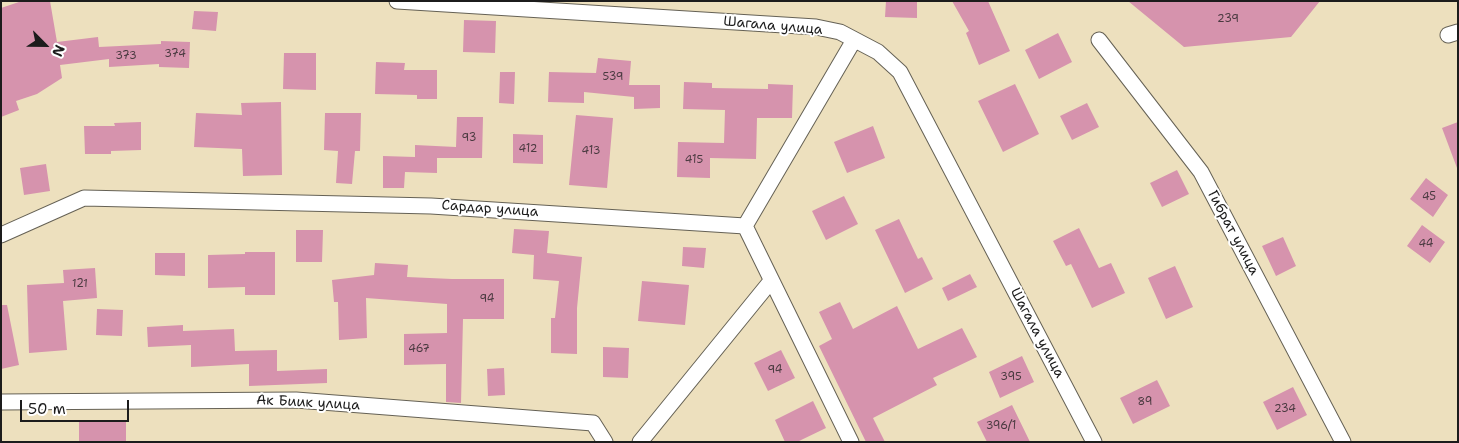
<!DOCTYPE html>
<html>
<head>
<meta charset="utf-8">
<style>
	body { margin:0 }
	#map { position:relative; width:1459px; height:443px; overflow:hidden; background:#ede0be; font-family:"Shantell Sans",sans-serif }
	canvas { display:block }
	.frame { position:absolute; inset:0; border:2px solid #1c1c1c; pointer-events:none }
	.north { position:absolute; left:20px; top:20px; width:50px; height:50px; -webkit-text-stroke:4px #fff; paint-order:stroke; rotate:113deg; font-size:14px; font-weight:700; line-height:20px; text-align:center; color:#1c1c1c }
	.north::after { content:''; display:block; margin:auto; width:18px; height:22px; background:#1c1c1c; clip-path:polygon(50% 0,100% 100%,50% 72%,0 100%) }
	.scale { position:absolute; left:20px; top:400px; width:109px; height:22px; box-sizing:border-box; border:2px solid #1c1c1c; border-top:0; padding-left:6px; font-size:15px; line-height:18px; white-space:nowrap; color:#1c1c1c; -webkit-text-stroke:4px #fff; paint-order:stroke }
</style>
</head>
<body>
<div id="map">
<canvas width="1459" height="443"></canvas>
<div class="frame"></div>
<div class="north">N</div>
<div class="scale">50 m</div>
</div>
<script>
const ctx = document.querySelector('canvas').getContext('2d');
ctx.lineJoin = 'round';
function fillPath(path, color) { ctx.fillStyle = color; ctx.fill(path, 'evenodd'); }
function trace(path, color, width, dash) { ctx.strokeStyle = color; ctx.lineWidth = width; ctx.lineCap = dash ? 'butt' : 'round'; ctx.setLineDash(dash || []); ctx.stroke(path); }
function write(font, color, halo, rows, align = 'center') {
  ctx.font = font + ' "Shantell Sans",sans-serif'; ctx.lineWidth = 4; ctx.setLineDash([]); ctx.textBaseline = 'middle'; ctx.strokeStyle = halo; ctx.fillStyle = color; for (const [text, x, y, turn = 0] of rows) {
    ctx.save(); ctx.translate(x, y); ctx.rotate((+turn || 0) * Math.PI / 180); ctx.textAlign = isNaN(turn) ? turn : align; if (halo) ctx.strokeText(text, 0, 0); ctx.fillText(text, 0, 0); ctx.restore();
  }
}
const building = new Path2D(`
	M22 1H50L57 42 98 37 99 47 161 44V41L190 42 189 68 159 67V64L109 67V59L60 65 62 78 37 94 16 101 19 110 1 117V8Z
	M886 1H917V18L885 17Z
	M952 1H988L1010 51 979 65 966 33 969 31Z
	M1128 1H1320L1291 37 1184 47Z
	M194 11 218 12 216 31 192 29Z
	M464 20 496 21 495 53 463 52Z
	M1058 33 1072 62 1039 79 1025 50Z
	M284 53H316V90L283 89Z
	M598 58 631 61 629 85H660V108L634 109V97L584 92V103L548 102 549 72 596 73Z
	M376 62 405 63 404 70H437V99H417V95L375 94Z
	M500 72H515L514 104 499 103Z
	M684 82 712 83V88L768 89V84L793 85 792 118H757L756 159 710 158V178L677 177 678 142 724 143 725 110 683 109Z
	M1015 84 1039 134 1003 152 978 101Z
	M281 102 282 175 243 176 242 149 194 147 196 113 242 115 241 103Z
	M1087 103 1099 127 1072 140 1060 116Z
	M325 113H361L360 151H355L352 184 336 183 338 151 324 150Z
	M576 115 613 118 607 188 569 185Z
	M457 117H483L482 158H437V173L405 172 404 188H383V156L415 157V145L456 147Z
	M141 122V150L111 151V154H85L84 126H115L114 123Z
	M1458 122V168H1457L1442 128Z
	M873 126 885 158 847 173 834 142Z
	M513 134 543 135V164L513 163Z
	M46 164 50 191 24 195 20 168Z
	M1177 170 1189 194 1162 207 1150 183Z
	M1426 178 1448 195 1433 217 1410 199Z
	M844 196 858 224 826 240 812 211Z
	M899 219 918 259 922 257 933 279 905 293 875 230Z
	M1422 225 1445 242 1430 263 1407 246Z
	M1079 228 1099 268 1111 263 1125 293 1092 308 1071 264 1066 266 1053 241Z
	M514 229 549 231 547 253 582 257 577 308V354L551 353V318H555L559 281 533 279 534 255 512 253Z
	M296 230H323L322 262H296Z
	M1283 237 1296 266 1276 276 1262 246Z
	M683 247 706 248 704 268 682 266Z
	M245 252H275V295H245V287L208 288V255L245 254Z
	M155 253H185V276L155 275Z
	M375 263 408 265 407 277 452 279H504V319H463L461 403 446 402V364L404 365V334L447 333V304L366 298 367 338 339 340 338 302H334L332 280 374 275Z
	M1175 266 1193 307 1166 319 1148 278Z
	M95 268 97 298 63 301 67 350 29 353 27 285 64 283 63 270Z
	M970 274 977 287 948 301 942 288Z
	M642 281 689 285 685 325 638 321Z
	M840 302 853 329 897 306 918 349 962 328 977 357 933 378 937 385 873 418 885 442H866L819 346 832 339 819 312Z
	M1 305H7L19 365 1 369Z
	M97 309 123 310 122 336 96 335Z
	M183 325V331L234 329 235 351 277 350V371L327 369V383L249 386V364L191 367V345L148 347 147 327Z
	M603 347 629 348 628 378 603 377Z
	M781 350 795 378 768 391 754 363Z
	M1022 356 1034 382 1000 398 989 372Z
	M504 368 505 395 488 396 487 369Z
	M1157 380 1170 406 1133 424 1120 398Z
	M1293 387 1307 415 1277 430 1263 402Z
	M813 401 826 428 797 442H785L775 420Z
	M1012 405 1030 442H987L977 422Z
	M126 420V442H79V421Z`);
const minor = new Path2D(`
	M397 1 816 27 840 32 878 52 900 72 1094 442
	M1448 35 1458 32
	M1099 40 1201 172 1343 442
	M745 226 854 40
	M1 235 84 198 431 206 745 226 851 442
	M1 402 296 400 593 423 605 442
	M640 442 771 281`);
const numberNames = [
	["239",1228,19],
	["374",175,54],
	["373",126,56],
	["539",613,77],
	["93",469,138],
	["412",528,149],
	["413",591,151],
	["415",694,160],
	["45",1429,197],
	["44",1426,244],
	["121",80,284],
	["94",487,299],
	["467",419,349],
	["94",775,370],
	["395",1011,377],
	["89",1145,402],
	["234",1285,409],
	["396/1",1001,426]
];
const streetNames = [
	["Шагала улица",773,26,5],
	["Сардар улица",490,209,4],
	["Гибрат улица",1233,233,62],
	["Шагала улица",1037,333,62],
	["Ак Биик улица",308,403,3]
];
fillPath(building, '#d693ad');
trace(minor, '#656155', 17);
trace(minor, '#fff', 15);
write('11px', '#4a3a40', null, numberNames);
write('14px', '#1c1c1c', '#fff', streetNames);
</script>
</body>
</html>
